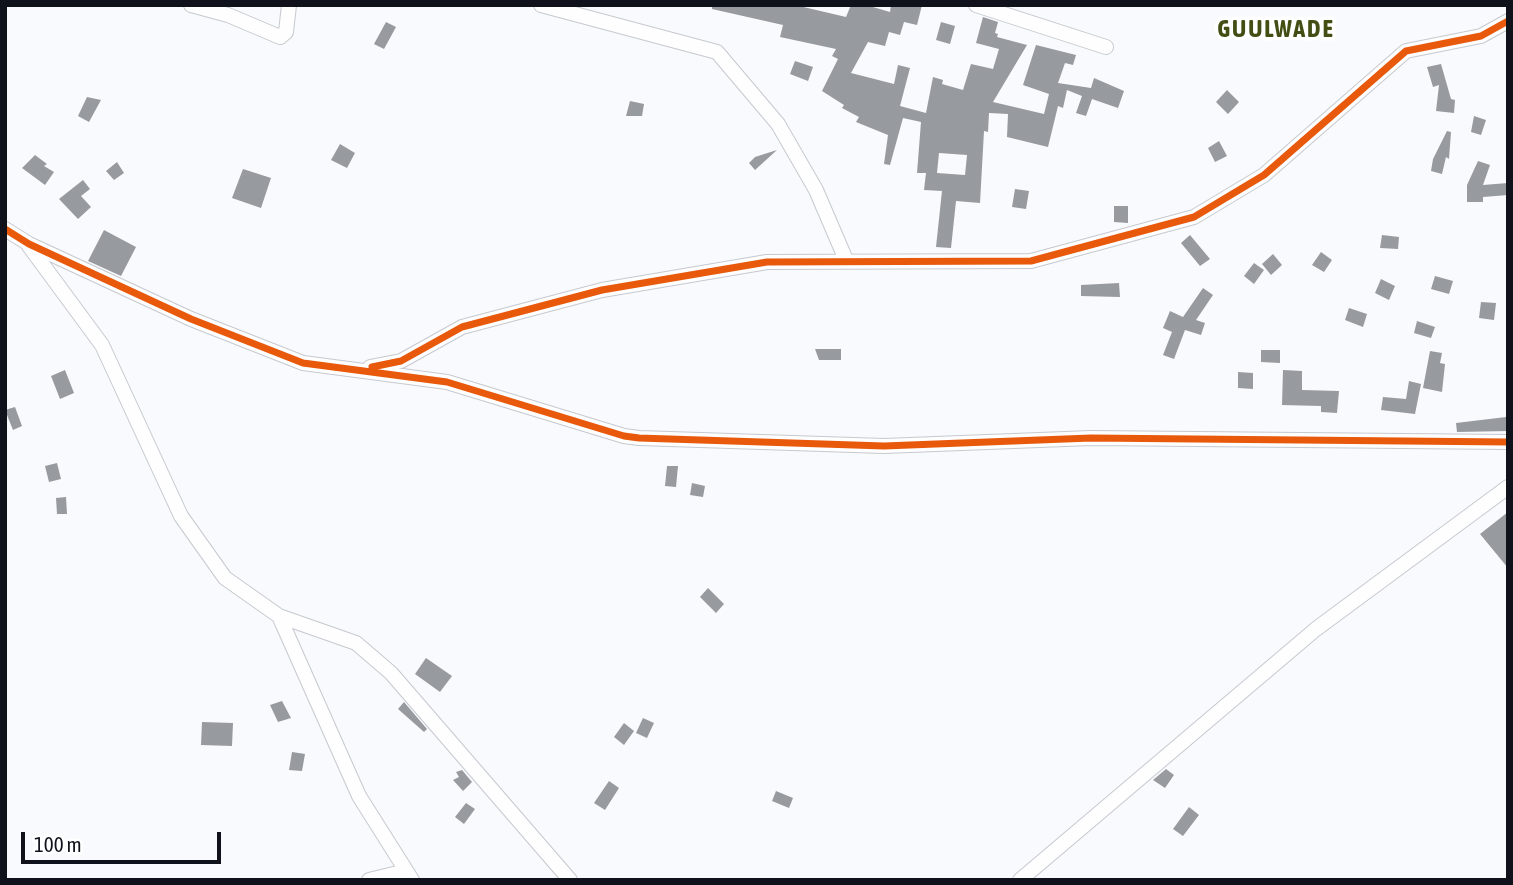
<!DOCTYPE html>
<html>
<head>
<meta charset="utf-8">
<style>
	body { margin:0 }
	#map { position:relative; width:1513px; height:885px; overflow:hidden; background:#f8fafd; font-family:"Asap Condensed",sans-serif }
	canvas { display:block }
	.frame { position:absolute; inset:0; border:7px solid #0f121b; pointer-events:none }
	.scale { position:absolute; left:21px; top:832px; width:200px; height:32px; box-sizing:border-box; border:4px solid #0f121b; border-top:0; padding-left:9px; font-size:21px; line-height:24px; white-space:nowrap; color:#0f121b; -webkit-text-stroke:5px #fff; paint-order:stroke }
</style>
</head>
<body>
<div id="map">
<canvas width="1513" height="885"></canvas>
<div class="frame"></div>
<div class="scale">100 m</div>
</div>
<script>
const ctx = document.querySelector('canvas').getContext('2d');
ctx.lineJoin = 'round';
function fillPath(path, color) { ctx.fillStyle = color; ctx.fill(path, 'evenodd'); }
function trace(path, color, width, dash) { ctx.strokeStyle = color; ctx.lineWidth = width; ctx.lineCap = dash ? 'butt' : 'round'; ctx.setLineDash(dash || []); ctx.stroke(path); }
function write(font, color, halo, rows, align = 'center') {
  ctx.font = font + ' "Asap Condensed",sans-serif'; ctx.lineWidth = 7; ctx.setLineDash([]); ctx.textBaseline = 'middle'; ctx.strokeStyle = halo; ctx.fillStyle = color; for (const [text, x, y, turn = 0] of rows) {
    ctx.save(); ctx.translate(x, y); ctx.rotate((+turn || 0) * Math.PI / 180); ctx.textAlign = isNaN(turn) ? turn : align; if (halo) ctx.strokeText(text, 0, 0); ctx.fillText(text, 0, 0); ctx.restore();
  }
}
const building = new Path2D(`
	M712 5H795L846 17 851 5H866L890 12 891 5H922L917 25 904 22 900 35 889 32 885 46 868 42 851 73 894 84 898 65 910 68 900 106 926 113 933 77 943 80 942 84 963 90 971 64 993 69 999 49 976 43 983 17 998 22 995 33 998 34 997 37 1027 45 993 102 1044 114 1049 94 1023 85 1036 45 1076 55 1073 65 1065 63 1058 83 1091 88 1094 78 1124 91 1118 108 1092 99 1086 116 1076 113 1082 96 1067 90 1063 108 1058 106 1048 147 1007 137 1008 114 989 113 988 132 984 131 980 203 956 201 951 248 936 247 942 191 924 190 926 173H917L921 122 903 118 890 165 884 164 888 135 856 122 859 117 842 108 844 105 822 91 838 59 832 56 836 49 780 37 783 25 712 9ZM939 153 967 155 965 175 937 173Z
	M386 22 396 27 384 49 374 44Z
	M941 22 955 26 950 44 936 40Z
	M795 61 813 67 808 81 790 74Z
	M1441 64 1451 99 1455 100 1454 113 1436 111 1439 85 1433 87 1427 67Z
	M1227 90 1239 102 1228 114 1216 102Z
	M87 97 101 100 89 122 78 116Z
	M630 101 644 104 642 116H626Z
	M1474 116 1486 120 1481 135 1471 132Z
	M1447 131 1451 132 1449 159 1446 157 1442 174 1431 171 1433 159Z
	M1219 141 1227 156 1215 162 1208 148Z
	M340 144 355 153 347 168 331 160Z
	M777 150 755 170 749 163 755 157Z
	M35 155 47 164 44 166 54 172 45 185 22 168Z
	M1478 161 1490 165 1483 185 1508 183V195L1483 197V202H1467V185Z
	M117 162 124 173 114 180 106 171Z
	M243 169 271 178 261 208 232 198Z
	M83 180 90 189 81 196 91 207 78 219 59 199Z
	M1015 189 1029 191 1026 209 1012 207Z
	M1114 206H1128V223L1114 222Z
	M104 230 136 247 121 276 88 261Z
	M1190 235 1210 259 1200 266 1181 243Z
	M1382 235 1399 237 1398 249 1380 248Z
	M1321 252 1332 260 1324 272 1312 265Z
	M1273 254 1282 265 1271 275 1262 264Z
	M1254 263 1264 270 1254 284 1244 276Z
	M1435 276 1453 281 1449 294 1431 289Z
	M1381 279 1395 286 1389 300 1375 293Z
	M1119 283 1120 297 1081 296V285Z
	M1203 288 1213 295 1196 320 1205 323 1201 335 1185 330 1174 359 1163 355 1172 332 1163 328 1170 311 1183 317Z
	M1481 302 1496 303 1494 320 1479 318Z
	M1349 308 1367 314 1363 327 1345 320Z
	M1417 321 1435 327 1431 338 1414 333Z
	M815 349H841V360H819Z
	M1261 350H1280V363L1261 362Z
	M1430 351 1442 353 1440 363 1445 364 1442 392 1423 388Z
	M65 370 74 393 60 399 51 376Z
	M1283 370 1302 371V390L1339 391 1337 413 1321 412V406L1282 405Z
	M1238 372 1253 373V389L1238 388Z
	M1409 381 1421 384 1415 414 1381 410 1383 397 1406 399Z
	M15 407 22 426 13 430 5 410Z
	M1506 417 1508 431 1457 432 1456 423Z
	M57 463 61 479 49 482 45 466Z
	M667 466H678L676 487 665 486Z
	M692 483 705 486 703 497 690 495Z
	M66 497 67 514H57L56 498Z
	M1508 512V568L1480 534Z
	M708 588 724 604 716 613 700 597Z
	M426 658 452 676 440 692 415 674Z
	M282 701 291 718 278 722 270 705Z
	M404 702 427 729 424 732 398 709Z
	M643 718 654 723 647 738 636 733Z
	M202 722 233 723 232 746 201 745Z
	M624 723 634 731 624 745 614 737Z
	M292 752 305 754 302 771 289 770Z
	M1166 769 1174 775 1165 788 1153 780Z
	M462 770 472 782 463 791 453 780 459 777 456 772Z
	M609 781 619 788 605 810 594 803Z
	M776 791 793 798 789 808 772 801Z
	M466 803 475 809 464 824 455 817Z
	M1189 807 1199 815 1183 836 1173 829Z`);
const street = new Path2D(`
	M191 5 228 15 280 37 286 32 289 5
	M541 5 717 52 778 124 816 190 846 260
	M976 5 1106 47
	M5 229 29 244 191 319 303 363 447 382 624 436 639 438 884 446 1091 438 1508 442
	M29 246 102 345 181 516 225 578 279 616 359 796 412 880
	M370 367 401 361 462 327 602 290 767 262 1031 261 1194 217 1264 175 1406 51 1481 36 1508 21
	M279 616 356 643 391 673 570 880
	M369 880 406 871
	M1020 880 1316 629 1508 487`);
const cycleway = new Path2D(`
	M5 229 29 244 191 319 303 363 447 382 624 436 639 438 884 446 1091 438 1508 442
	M372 367 401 361 462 327 602 290 767 262 1031 261 1194 217 1264 175 1406 51 1481 36 1508 21`);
const districtNames = [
	["GUULWADE",1276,29]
];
fillPath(building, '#979a9f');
trace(street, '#c6c9cf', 16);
trace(street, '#fefeff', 14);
trace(cycleway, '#e8590c', 7);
ctx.letterSpacing = '2px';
write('bold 24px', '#434e15', '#fff', districtNames);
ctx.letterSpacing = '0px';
</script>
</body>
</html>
